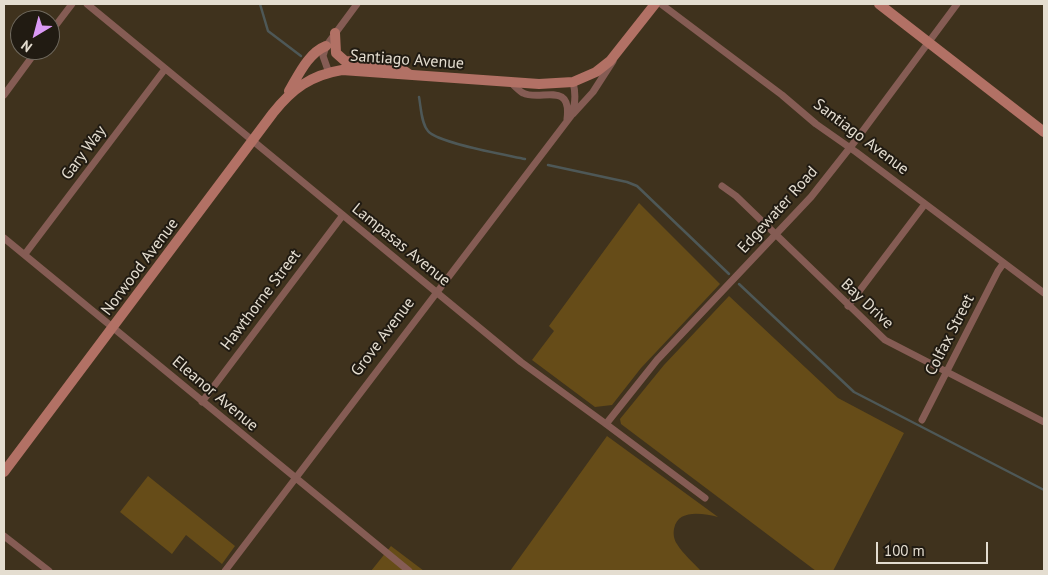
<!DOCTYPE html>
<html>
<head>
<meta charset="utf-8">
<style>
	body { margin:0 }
	#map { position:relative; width:1048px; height:575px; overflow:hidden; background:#3f321d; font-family:"PT Sans",sans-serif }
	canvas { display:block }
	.frame { position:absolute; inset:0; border:5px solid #e4ddd0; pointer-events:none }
	.north { position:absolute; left:10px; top:10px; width:50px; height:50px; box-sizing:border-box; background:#211b12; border:1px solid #6f695e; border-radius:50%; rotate:217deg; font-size:14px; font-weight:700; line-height:20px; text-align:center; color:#e4ddd0 }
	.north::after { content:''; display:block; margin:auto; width:18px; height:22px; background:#db99f5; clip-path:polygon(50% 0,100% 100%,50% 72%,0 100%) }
	.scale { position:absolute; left:876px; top:542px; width:112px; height:22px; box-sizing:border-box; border:2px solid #e4ddd0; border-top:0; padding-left:6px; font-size:15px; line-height:18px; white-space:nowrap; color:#e4ddd0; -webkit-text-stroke:4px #211b12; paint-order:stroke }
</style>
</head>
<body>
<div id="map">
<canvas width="1048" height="575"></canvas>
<div class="frame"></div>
<div class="north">N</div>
<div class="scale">100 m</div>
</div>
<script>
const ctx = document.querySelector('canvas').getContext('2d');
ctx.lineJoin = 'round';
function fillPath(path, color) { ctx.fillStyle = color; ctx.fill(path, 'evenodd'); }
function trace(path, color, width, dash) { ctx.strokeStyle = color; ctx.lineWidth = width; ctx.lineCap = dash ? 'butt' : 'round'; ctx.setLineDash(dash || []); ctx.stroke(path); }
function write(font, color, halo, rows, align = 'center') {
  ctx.font = font + ' "PT Sans",sans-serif'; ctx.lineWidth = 4; ctx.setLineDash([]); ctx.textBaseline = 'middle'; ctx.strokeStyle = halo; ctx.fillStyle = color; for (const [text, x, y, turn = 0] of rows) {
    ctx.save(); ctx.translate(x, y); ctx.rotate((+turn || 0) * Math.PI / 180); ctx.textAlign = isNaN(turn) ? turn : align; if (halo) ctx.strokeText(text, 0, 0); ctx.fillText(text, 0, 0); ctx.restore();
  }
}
const green = new Path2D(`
	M639 203 720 284 641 368 612 405 595 407 532 360 554 331 549 326Z
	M729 296 838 398 904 433 833 571H816L621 424 620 419 664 365Z
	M607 436 718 517C704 514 678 508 674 529 673 534 674 540 677 544 683 554 693 562 701 571H510Z
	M148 476 235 546 222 564 186 535 172 554 120 512Z
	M391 546 424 571H371Z`);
const stream = new Path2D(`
	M260 4 268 31 301 56
	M419 97C421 107 421 123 428 131 437 143 507 155 525 159
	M548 165 627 182 637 186 729 274
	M739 284 854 392 1044 490`);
const minor = new Path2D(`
	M87 4 521 362 606 424 705 498
	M661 4 782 95 816 124 856 152 1044 293
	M50 33 72 4
	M329 73 323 56 326 46 357 4
	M511 83C515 86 519 91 523 93 540 102 572 80 567 119
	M4 95 37 50
	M573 114 593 92 613 61
	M722 186 736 196 885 340 1044 422
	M4 238 409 571
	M25 254 165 69
	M848 306 925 204
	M202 402 343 215
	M922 420 998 271 1003 264
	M606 424 657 360 811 197 856 140 957 4
	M4 536 49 571
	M225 571 571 116C576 104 576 94 573 82`);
const secondary = new Path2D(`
	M879 4 1044 132
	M335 33 336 53 345 61 396 65 409 74
	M289 91C298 76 308 53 326 46
	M4 472 273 113C292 89 311 75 342 70L539 84 573 82 596 72 610 61 655 4`);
const streetNames = [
	["Santiago Avenue",407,60,4],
	["Santiago Avenue",861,137,37],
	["Gary Way",84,153,-53],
	["Edgewater Road",778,210,-48],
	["Lampasas Avenue",401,245,39],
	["Norwood Avenue",140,267,-53],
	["Hawthorne Street",261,300,-53],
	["Bay Drive",867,304,43],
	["Colfax Street",950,335,-63],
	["Grove Avenue",383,337,-53],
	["Eleanor Avenue",215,394,40]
];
fillPath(green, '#664c18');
trace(stream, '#4e5857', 2.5);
trace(minor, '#855c54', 7);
trace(secondary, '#b27165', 10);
write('16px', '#e4ddd0', '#211b12', streetNames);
</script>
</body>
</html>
